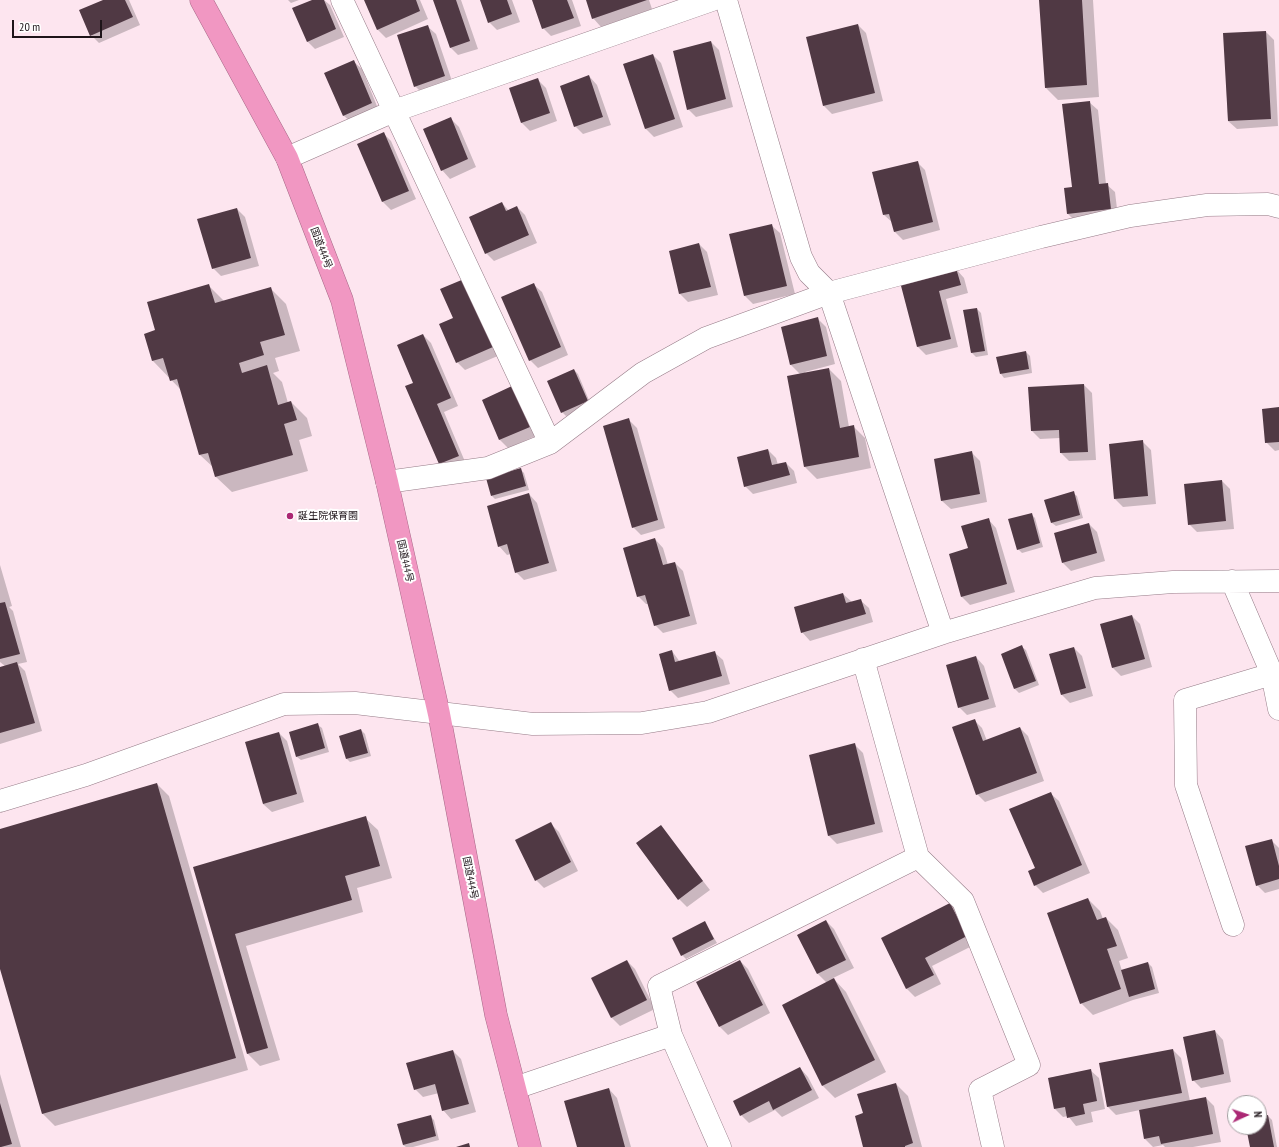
<!DOCTYPE html>
<html>
<head>
<meta charset="utf-8">
<style>
	body { margin:0 }
	#map { position:relative; width:1279px; height:1147px; overflow:hidden; background:#fde5ef; font-family:"PT Sans Narrow",sans-serif }
	canvas { display:block }
	.north { position:absolute; left:1227px; top:1095px; width:40px; height:40px; box-sizing:border-box; background:#fff; border:1px solid #a5a1a3; border-radius:50%; rotate:87deg; font-size:11px; font-weight:700; line-height:16px; text-align:center; color:#1e1419 }
	.north::after { content:''; display:block; margin:auto; width:14px; height:18px; background:#ab2874; clip-path:polygon(50% 0,100% 100%,50% 72%,0 100%) }
	.scale { position:absolute; left:12px; top:20px; width:90px; height:18px; box-sizing:border-box; border:2px solid #1e1419; border-top:0; padding-left:5px; font-size:12px; line-height:14px; white-space:nowrap; color:#1e1419; -webkit-text-stroke:3px #fff; paint-order:stroke }
</style>
</head>
<body>
<div id="map">
<canvas width="1279" height="1147"></canvas>
<div class="north">N</div>
<div class="scale">20 m</div>
</div>
<script>
const ctx = document.querySelector('canvas').getContext('2d');
ctx.lineJoin = 'round';
function fillPath(path, color) { ctx.fillStyle = color; ctx.fill(path, 'evenodd'); }
function trace(path, color, width, dash) { ctx.strokeStyle = color; ctx.lineWidth = width; ctx.lineCap = dash ? 'butt' : 'round'; ctx.setLineDash(dash || []); ctx.stroke(path); }
function write(font, color, halo, rows, align = 'center') {
  ctx.font = font + ' "PT Sans Narrow","Noto Sans JP",sans-serif'; ctx.lineWidth = 4; ctx.setLineDash([]); ctx.textBaseline = 'middle'; ctx.strokeStyle = halo; ctx.fillStyle = color; for (const [text, x, y, turn = 0] of rows) {
    ctx.save(); ctx.translate(x, y); ctx.rotate((+turn || 0) * Math.PI / 180); ctx.textAlign = isNaN(turn) ? turn : align; if (halo) ctx.strokeText(text, 0, 0); ctx.fillText(text, 0, 0); ctx.restore();
  }
}
const shadow = new Path2D(`
	M105 0H129L140 25 99 43 91 35Z
	M288 0H299L291 3Z
	M315 0H324L330 5 344 37 315 49 307 41Z
	M365 0H420L428 19 386 38 378 30Z
	M434 0H461L478 49 458 55 450 47Z
	M481 0H512L520 22 497 30 489 22Z
	M533 0H572L581 26 551 36 543 28Z
	M587 0H649L652 9 601 27 593 18Z
	M1040 0H1093L1099 97 1058 100 1046 88Z
	M858 25 866 33 883 101 832 114 824 106Z
	M427 26 436 34 453 84 423 94 415 86Z
	M1266 32 1274 40 1278 126 1237 129 1228 121 1224 34Z
	M711 42 719 50 733 107 696 117 688 109Z
	M653 55 661 63 683 127 654 137 646 129 624 64Z
	M353 61 362 69 379 111 352 123 343 115Z
	M589 76 597 85 611 125 583 134 575 126Z
	M538 80 546 88 557 121 530 131 522 123 510 89Z
	M1089 102 1098 110 1106 184 1115 192 1118 217 1076 222 1068 214Z
	M450 118 459 127 476 167 450 179 442 170Z
	M383 133 391 141 416 199 391 210 383 202Z
	M917 162 925 170 940 230 903 240 895 232 893 223 884 215Z
	M502 203 509 211 517 207 525 215 537 243 494 261 486 253Z
	M237 209 245 217 259 266 221 276 213 268Z
	M771 225 780 233 795 294 753 304 745 296 730 235Z
	M699 244 707 252 718 295 688 302 680 294 670 252Z
	M956 269 964 278 968 293 946 299 958 347 926 355 918 347 902 283Z
	M533 284 542 292 568 355 538 368 530 360Z
	M208 285 224 301 270 288 286 304 300 351 275 358 279 371 273 373 282 382 288 403 291 402 307 418 312 436 299 440 308 471 232 492 216 477 214 468 200 455 182 391 153 361 146 334 157 331Z
	M441 289 500 355 465 370 457 362 454 319Z
	M977 309 981 313 988 355 976 357 972 353 964 311Z
	M818 319 826 327 835 364 805 372 806 373 829 369 841 381 849 427 853 426 865 438 871 468 817 479 805 467 800 374 791 365 782 328Z
	M423 335 431 343 458 406 444 412 466 464H440L415 383Z
	M1026 352 1030 356 1032 373 1004 378 1001 374Z
	M574 370 578 374 591 405 566 416 562 412Z
	M1084 385 1092 393 1096 460 1069 461 1061 453 1060 438 1040 439 1032 431 1030 388Z
	M512 388 538 435 508 448 500 440 483 400Z
	M1279 408V450L1275 451 1266 442Z
	M628 419 637 428 665 528 641 535 633 527Z
	M1142 441 1151 450 1156 504 1123 507 1115 499 1110 445Z
	M768 450 776 458 778 465 786 463 794 471 797 483 753 494 745 486Z
	M972 453 980 461 987 502 951 509 942 501 935 459Z
	M520 469 524 473 529 490 495 499 492 496Z
	M1222 481 1230 489 1234 529 1197 532 1189 524Z
	M1073 493 1077 496 1083 518 1056 526 1052 523Z
	M529 494 537 503 557 571 524 580 516 572 511 554 507 555 499 546Z
	M1031 514 1035 518 1043 547 1022 553 1018 549Z
	M988 519 996 528 1015 592 970 605 962 597 969 549Z
	M1089 524 1097 532 1105 561 1071 571 1063 563Z
	M655 539 663 548 668 565 675 563 683 571 697 624 663 633 655 625 649 604H646L638 596Z
	M0 565 12 606 9 607 13 611 27 662 18 664 25 671 42 731 0 744V668L5 666 0 662Z
	M843 594 852 602 860 600 869 608 873 622 810 641 802 632Z
	M1132 616 1140 624 1152 667 1121 676 1113 668Z
	M1022 647 1026 650 1039 685 1019 693 1015 689 1002 654Z
	M1074 648 1082 656 1093 696 1070 703 1062 695Z
	M672 651 680 662 714 652 723 660 730 684 678 698 670 690Z
	M976 657 984 666 996 707 967 715 959 707Z
	M974 720 982 728 987 741 1020 728 1028 736 1044 781 985 802 977 794Z
	M318 725 322 728 329 752 301 760 297 757Z
	M361 730 365 734 371 756 350 762 347 759Z
	M279 733 287 741 304 802 272 812 263 804Z
	M855 745 863 753 883 832 837 844 829 836 810 756Z
	M157 784 169 796 248 1070 55 1126 43 1114 0 965V830Z
	M1050 793 1059 801 1090 873 1043 893 1035 885 1036 869Z
	M365 818 378 830 392 878 357 888 363 912 246 946 280 1060 260 1066 248 1054 194 868Z
	M551 824 559 832 578 871 544 888 536 880Z
	M660 826 710 890 687 907 679 899Z
	M1271 840 1279 848V889L1265 893 1257 885Z
	M1088 899 1100 911 1103 919 1106 918 1118 930 1128 958 1119 961 1122 971 1148 963 1152 967 1159 993 1133 1000 1093 1015 1081 1003Z
	M950 904 958 912 974 945 932 966 941 984 915 997 907 989 882 939Z
	M826 921 834 929 854 968 833 978 846 992 886 1072 835 1098 823 1086 783 1006 827 983 818 974 798 935Z
	M705 923 717 943 686 959 682 955Z
	M627 961 635 969 655 1009 620 1026 612 1018 592 978Z
	M740 961 748 969 770 1013 728 1035 720 1027Z
	M1215 1031 1223 1040 1231 1082 1201 1088 1193 1080Z
	M1173 1050 1181 1058 1190 1101 1206 1098 1214 1106 1221 1142 1193 1147H1165L1163 1145 1153 1147 1145 1139 1140 1110 1116 1115 1108 1107 1100 1064Z
	M453 1051 461 1059 476 1112 451 1119 443 1110 439 1093 423 1097 415 1089Z
	M800 1068 808 1077 819 1098 782 1117 775 1110 749 1123 741 1115Z
	M1090 1070 1099 1078 1105 1109 1091 1112 1093 1122 1076 1126 1068 1116 1063 1117 1055 1109 1049 1078Z
	M0 1074 21 1147H0Z
	M896 1084 908 1096 922 1147H864V1114Z
	M609 1089 617 1098 631 1147H578Z
	M430 1116 434 1120 439 1140 413 1147H406L403 1145Z
	M1268 1116 1272 1120 1277 1147H1251L1247 1127H1259V1118Z`);
const building = new Path2D(`
	M103 0H125L133 17 90 36 79 10Z
	M312 0H324L336 29 307 42 292 8Z
	M364 0H416L420 11 377 30Z
	M433 0H456L470 41 450 48Z
	M480 0H507L512 14 488 23Z
	M532 0H567L574 18 542 29Z
	M586 0H647L592 19Z
	M1039 0H1082L1087 85 1045 88Z
	M858 24 875 93 823 106 806 37Z
	M428 25 445 76 414 87 397 35Z
	M1266 31 1271 119 1228 121 1223 33Z
	M711 41 726 99 687 110 673 51Z
	M653 54 675 119 645 129 623 64Z
	M354 60 372 103 343 116 324 73Z
	M589 75 603 117 574 127 560 86Z
	M538 78 550 113 521 123 509 88Z
	M1090 101 1099 184 1108 183 1111 209 1067 214 1064 188 1072 187 1062 104Z
	M451 117 468 159 441 171 423 129Z
	M384 132 409 191 382 202 357 144Z
	M918 161 933 222 894 232 889 214 883 215 872 172Z
	M502 202 506 211 517 206 529 235 485 254 469 217Z
	M237 208 251 258 212 269 197 219Z
	M772 224 787 286 744 296 729 234Z
	M699 243 711 287 679 294 669 251Z
	M956 268 961 285 939 291 951 339 917 347 900 282Z
	M464 279 493 347 456 363 439 324 453 318 440 289Z
	M534 283 561 347 529 361 501 297Z
	M209 284 215 303 271 287 285 335 260 342 264 355 239 363 242 373 267 365 278 405 291 401 297 420 284 424 293 455 215 477 208 453 199 455 177 379 170 381 163 358 152 361 144 334 155 330 147 302Z
	M977 308 985 351 971 353 963 310Z
	M818 317 827 356 790 365 781 327Z
	M423 334 451 398 437 404 459 456 439 464 405 386 413 383 397 345Z
	M1026 351 1029 369 1000 374 996 357Z
	M829 368 840 428 854 425 859 457 804 467 787 376Z
	M574 369 588 401 561 413 547 381Z
	M1084 384 1088 452 1060 453 1059 430 1031 431 1028 387Z
	M512 386 530 427 499 440 482 400Z
	M1279 407V442L1265 443 1262 409Z
	M629 418 658 520 632 528 603 426Z
	M1143 440 1148 496 1114 499 1109 444Z
	M768 449 772 465 786 462 790 475 744 487 737 457Z
	M972 451 980 494 941 501 934 459Z
	M521 468 526 486 491 496 486 478Z
	M1222 480 1226 521 1188 525 1184 484Z
	M1074 491 1080 515 1051 523 1044 500Z
	M529 493 549 563 515 573 507 544 498 547 487 506Z
	M1032 513 1040 543 1017 550 1008 519Z
	M989 518 1007 584 961 597 949 554 968 548 961 526Z
	M1089 523 1097 553 1062 563 1054 533Z
	M655 538 663 565 675 562 690 616 654 626 645 595 637 597 623 548Z
	M843 593 846 603 861 599 866 614 801 633 794 607Z
	M5 602 20 654 0 659V603Z
	M1132 615 1145 659 1112 668 1100 624Z
	M1022 645 1036 681 1014 689 1001 654Z
	M1074 647 1086 688 1061 695 1049 654Z
	M672 650 675 662 715 651 722 676 669 691 659 654Z
	M976 656 989 699 958 708 946 665Z
	M17 662 35 723 0 733V667Z
	M975 719 983 741 1020 727 1037 773 976 795 952 727Z
	M318 723 325 748 296 757 289 732Z
	M361 729 368 753 346 759 339 736Z
	M279 732 297 794 263 804 245 742Z
	M855 743 875 824 828 836 809 755Z
	M157 783 236 1058 42 1114 0 969V829Z
	M1051 792 1082 865 1034 886 1028 871 1035 868 1009 809Z
	M366 816 380 866 345 876 352 900 235 934 268 1048 247 1054 193 867Z
	M551 822 571 862 535 881 515 840Z
	M661 825 703 881 678 900 636 843Z
	M1272 839 1279 866V879L1256 886 1245 846Z
	M1088 898 1097 920 1106 917 1117 946 1107 949 1121 989 1080 1004 1047 913Z
	M950 903 967 936 925 958 934 975 906 989 881 938Z
	M826 920 846 960 817 974 797 935Z
	M705 921 714 939 681 956 672 938Z
	M627 960 647 1000 611 1018 591 978Z
	M740 960 763 1005 719 1027 696 982Z
	M1148 962 1155 989 1129 997 1121 970Z
	M834 978 875 1060 822 1086 782 1005Z
	M1215 1030 1224 1074 1192 1081 1183 1037Z
	M1173 1049 1182 1093 1107 1107 1099 1063Z
	M453 1050 469 1104 442 1111 435 1084 414 1090 406 1063Z
	M800 1067 812 1090 773 1110 769 1101 740 1116 733 1101Z
	M1091 1069 1097 1101 1083 1104 1085 1114 1067 1118 1065 1107 1054 1109 1048 1078Z
	M896 1083 913 1143 905 1146V1147H863L855 1116 863 1113 857 1094Z
	M609 1088 625 1147H577L564 1101Z
	M1206 1097 1213 1134 1161 1144 1159 1136 1144 1139 1139 1110Z
	M0 1103 12 1144 1 1147H0Z
	M431 1115 436 1136 403 1145 397 1124Z
	M1268 1115 1274 1147H1250L1246 1127H1259V1117Z
	M469 1143 470 1147H456Z`);
const minor = new Path2D(`
	M342 0 550 443
	M726 0 801 257 809 273 829 293 943 633
	M287 158 394 111 712 0
	M387 482 488 468 550 443 643 373 706 338 829 293 1041 237 1130 216 1207 205 1268 204 1279 207
	M1232 581 1272 674 1279 709
	M863 659 918 857 963 901 1029 1065 980 1090 993 1147
	M0 801 86 775 284 704 355 703 533 724 642 723 708 712 943 633 1095 588 1173 582 1279 581
	M1233 925 1186 785 1185 700 1272 674
	M671 1035 659 986 918 857
	M515 1088 671 1035 720 1147`);
const highway = new Path2D(`
	M201 0 287 158 342 300 387 482 439 714 496 1015 530 1147`);
const markers = [
	[290,516,4,"#ab2874"]
];
const streetNames = [
	["国道444号",321,248,69],
	["国道444号",405,561,77],
	["国道444号",470,878,79]
];
const poiNames = [
	["誕生院保育園",298,516]
];
fillPath(shadow, '#0003');
fillPath(building, '#503944');
trace(minor, '#957b87', 23);
trace(highway, '#a76987', 23);
trace(minor, '#fff', 22);
trace(highway, '#f197c2', 22);
for (const [x, y, r, color] of markers) { const dot = new Path2D(); dot.arc(x, y, r, 0, 2 * Math.PI); ctx.fillStyle = color; ctx.fill(dot); trace(dot, '#fff', 1.5); }
write('10px', '#1e1419', '#fff', streetNames);
write('10px', '#1e1419', '#fff', poiNames, 'left');
</script>
</body>
</html>
